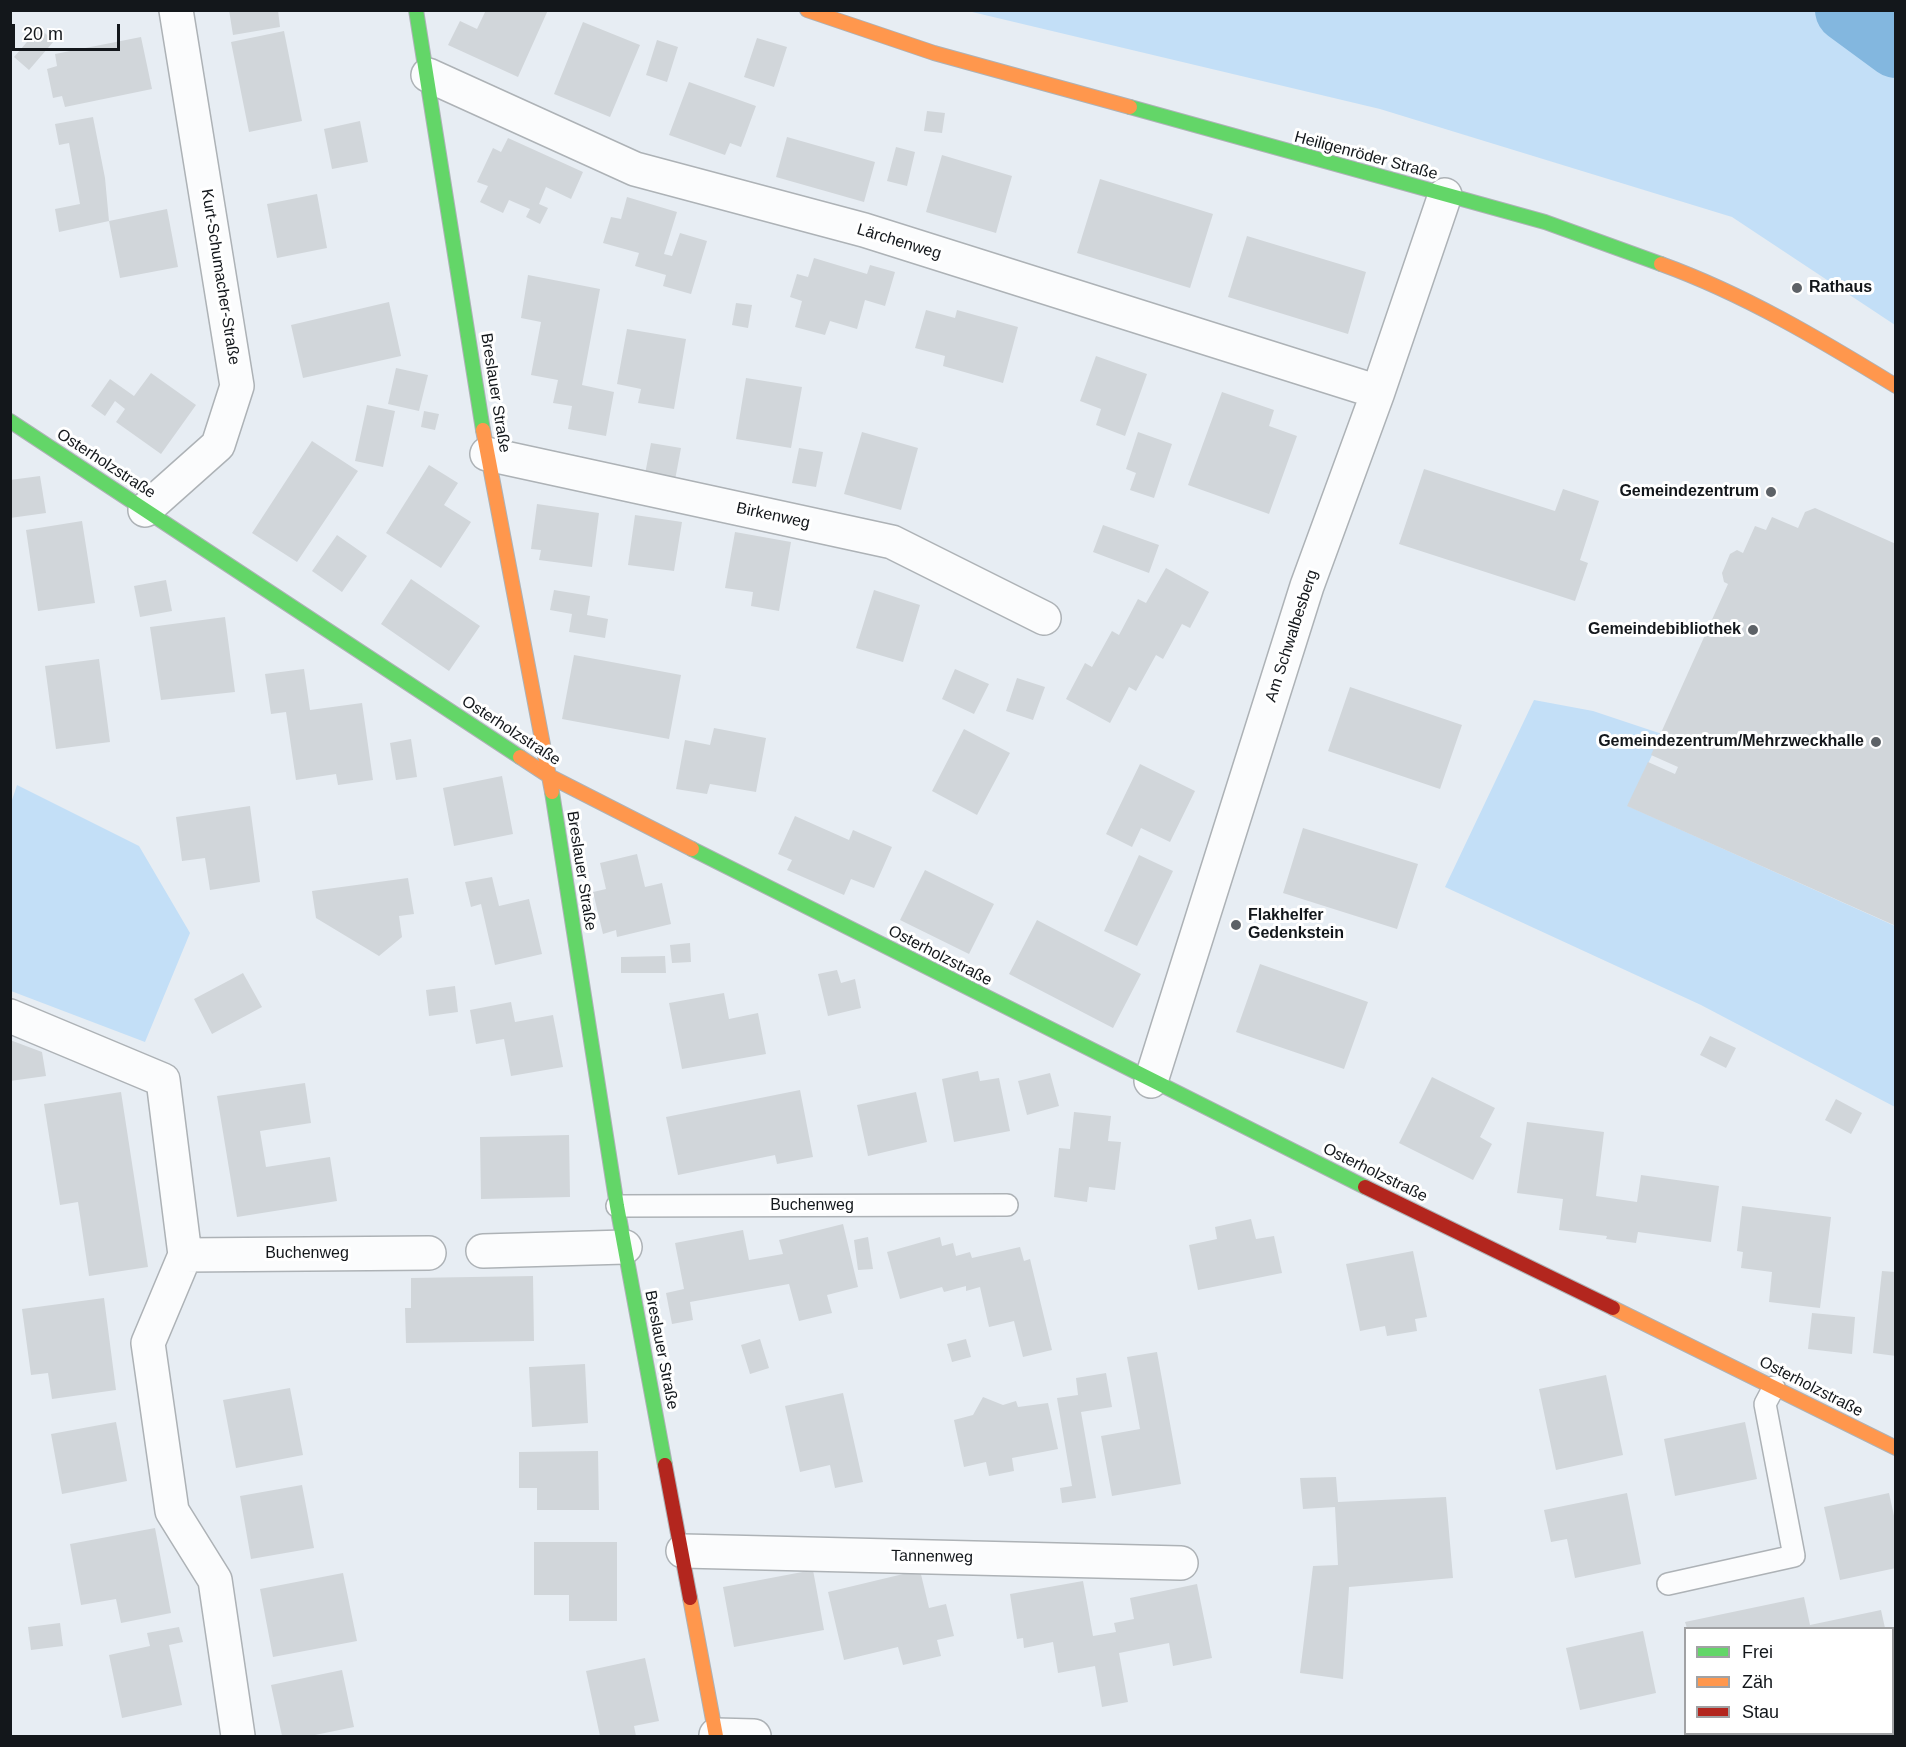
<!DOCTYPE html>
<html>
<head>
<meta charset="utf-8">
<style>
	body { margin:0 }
	#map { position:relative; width:1906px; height:1747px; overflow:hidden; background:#e7edf3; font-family:Arial,sans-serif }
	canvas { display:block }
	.frame { position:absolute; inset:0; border:12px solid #13171b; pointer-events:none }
	.legend { position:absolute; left:1684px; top:1627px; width:210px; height:108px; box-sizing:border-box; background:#fff; border:2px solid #a1a2a4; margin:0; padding:8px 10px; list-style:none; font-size:18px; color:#13171b }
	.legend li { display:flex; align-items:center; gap:12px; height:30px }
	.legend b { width:30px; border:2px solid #a1a2a4 }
	.scale { position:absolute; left:12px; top:24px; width:108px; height:27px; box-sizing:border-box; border:3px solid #13171b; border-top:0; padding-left:8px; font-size:18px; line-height:21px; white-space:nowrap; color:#13171b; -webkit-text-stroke:4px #fff; paint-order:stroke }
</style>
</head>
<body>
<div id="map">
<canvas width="1906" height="1747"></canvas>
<div class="frame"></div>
<ul class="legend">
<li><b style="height:8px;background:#63d668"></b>Frei</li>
<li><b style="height:8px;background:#ff974d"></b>Zäh</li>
<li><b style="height:8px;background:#b3261e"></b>Stau</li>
</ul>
<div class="scale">20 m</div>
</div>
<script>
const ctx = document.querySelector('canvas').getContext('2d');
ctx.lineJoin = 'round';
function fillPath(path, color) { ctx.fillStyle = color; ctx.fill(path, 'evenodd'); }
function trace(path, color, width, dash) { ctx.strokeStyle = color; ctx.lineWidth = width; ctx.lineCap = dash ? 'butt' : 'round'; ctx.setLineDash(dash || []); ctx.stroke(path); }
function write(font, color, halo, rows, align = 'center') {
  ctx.font = font + ' Arial,sans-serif'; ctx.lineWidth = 6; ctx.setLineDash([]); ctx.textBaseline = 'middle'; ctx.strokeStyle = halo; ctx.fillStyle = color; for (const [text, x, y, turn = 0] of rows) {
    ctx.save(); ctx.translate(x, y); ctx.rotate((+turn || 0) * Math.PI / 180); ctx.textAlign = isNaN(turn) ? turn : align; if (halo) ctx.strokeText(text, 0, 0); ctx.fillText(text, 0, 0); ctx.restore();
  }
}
const green = new Path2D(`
	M968 11H1895V325L1732 217 1380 109Z
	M1534 700 1593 711 1662 734 1628 806 1895 926V1107L1701 1005 1445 887Z
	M17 785 139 846 190 933 145 1042 11 991 10 806Z`);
const river = new Path2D(`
	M1847 10 1896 46`);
const building = new Path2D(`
	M229 10H278L280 27 233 35Z
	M486 10H548L518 77 448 45 460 21 477 29Z
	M583 22 640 45 610 117 554 94Z
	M39 28 54 41 29 70 14 57Z
	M284 31 302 121 249 132 231 42Z
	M141 37 152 89 65 107 62 96 53 98 47 69 57 66 55 54Z
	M757 38 787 47 774 87 744 77Z
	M657 40 678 47 667 82 646 75Z
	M689 82 756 106 741 147 730 143 725 155 669 135Z
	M927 111 945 113 942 133 924 131Z
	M93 117 105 178 109 221 167 209 178 267 120 278 109 221 59 232 55 209 80 204 69 143 59 145 55 124Z
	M360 121 368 162 332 169 324 129Z
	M787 137 875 162 864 202 776 177Z
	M508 138 583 172 571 199 546 187 539 204 548 208 540 224 526 217 530 209 509 200 503 213 480 202 488 186 477 182 493 148 501 152Z
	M896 147 915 152 907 186 887 181Z
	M942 155 1012 176 996 233 926 212Z
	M1100 179 1213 214 1190 288 1077 253Z
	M317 194 327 248 277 258 267 204Z
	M627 197 677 212 664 254 672 256 680 233 707 241 691 294 663 286 666 275 635 266 639 253 603 243 611 217 621 219Z
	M1247 236 1366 272 1348 334 1228 297Z
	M814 258 867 274 870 265 895 272 885 306 865 300 857 329 830 321 825 335 795 327 802 301 790 297 797 274 808 277Z
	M528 275 600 289 582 385 614 392 606 436 568 429 572 406 553 403 558 380 531 375 541 322 521 318Z
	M389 302 401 356 303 378 291 325Z
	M736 303 752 305 748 328 732 325Z
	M926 310 955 318 957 310 1018 327 1003 383 943 366 945 356 915 348Z
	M627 329 686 339 674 409 638 403 641 389 617 384Z
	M1096 356 1147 374 1125 436 1096 425 1101 409 1080 401Z
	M396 368 428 375 419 411 388 404Z
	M151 373 196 405 161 454 116 422 125 409 115 401 105 416 91 406 110 379 134 396Z
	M746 378 802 387 791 448 736 439Z
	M1222 392 1274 410 1269 426 1297 436 1269 514 1188 485Z
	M367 405 395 411 383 467 355 461Z
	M424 411 439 414 435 430 421 427Z
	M862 432 918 448 901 510 844 494Z
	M1138 432 1172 444 1154 498 1130 490 1136 473 1126 469Z
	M312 441 358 471 297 562 252 533Z
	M651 443 681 448 675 480 645 474Z
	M799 448 823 452 816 487 792 483Z
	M429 465 458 483 444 505 471 522 441 568 386 533Z
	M1424 469 1555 511 1563 489 1599 501 1580 560 1588 563 1575 601 1399 544Z
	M40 476 46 513 10 518V480Z
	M537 504 599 513 592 567 539 560 541 550 531 549Z
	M1815 508 1896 544V926L1627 806 1648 762 1675 774 1678 767 1651 755 1728 584 1724 582 1722 573 1730 554 1737 550 1743 553 1755 526 1766 530 1772 517 1798 528 1805 512Z
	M635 515 682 522 674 571 628 565Z
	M82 521 95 603 38 611 26 530Z
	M1103 525 1159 545 1149 573 1093 552Z
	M735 532 791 542 779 611 751 606 753 592 725 588Z
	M337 535 367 556 342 592 312 571Z
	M1166 568 1209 592 1190 628 1182 624 1163 659 1156 655 1136 691 1129 687 1110 723 1066 699 1085 663 1092 667 1112 631 1119 635 1138 599 1146 603Z
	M411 579 480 626 449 671 381 624Z
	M166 580 172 611 140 617 134 586Z
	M554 590 590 596 587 615 608 619 605 638 569 632 572 614 550 610Z
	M874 590 920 605 903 662 856 648Z
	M225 617 235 692 161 700 150 627Z
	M574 655 681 675 669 739 562 719Z
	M99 659 110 742 56 749 45 666Z
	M304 669 310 710 362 703 373 780 338 785 336 774 296 780 286 712 271 714 265 674Z
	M955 669 989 684 974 714 942 699Z
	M1017 678 1045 687 1033 720 1006 711Z
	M1350 687 1462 725 1440 789 1328 751Z
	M714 728 766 738 756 792 710 784 707 794 676 789 685 740 710 745Z
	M964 729 1010 753 977 815 932 791Z
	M411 739 417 777 396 780 390 743Z
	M1140 764 1195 791 1170 842 1141 828 1132 847 1106 834Z
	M502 776 513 834 454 846 443 788Z
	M250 806 260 882 210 890 205 858 182 861 176 817Z
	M795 816 849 840 853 830 892 847 874 888 851 879 844 895 787 870 792 860 778 854Z
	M1303 828 1418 864 1397 929 1283 893Z
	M637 854 645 887 662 883 671 924 617 937 616 930 603 934 593 892 606 889 600 863Z
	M1139 855 1173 871 1137 946 1104 931Z
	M925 870 994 904 969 954 900 920Z
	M492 877 499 906 529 899 542 954 495 965 481 904 471 907 465 882Z
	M408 878 414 914 399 916 402 937 379 956 316 918 312 891Z
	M1037 920 1141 974 1113 1028 1009 974Z
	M690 943 691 962 672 963 670 945Z
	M665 956 666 973H621V957Z
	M1260 964 1368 1002 1344 1069 1236 1032Z
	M837 970 841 983 855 979 861 1008 828 1016 818 974Z
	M243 973 262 1007 212 1034 194 999Z
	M455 986 458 1012 429 1016 426 990Z
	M724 993 729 1019 758 1013 766 1054 682 1069 669 1003Z
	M511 1002 515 1022 553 1015 563 1067 511 1076 504 1039 476 1044 470 1010Z
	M1710 1036 1736 1048 1726 1068 1700 1055Z
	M10 1040 42 1052 46 1076 10 1081Z
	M978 1071 980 1081 999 1078 1010 1131 954 1142 942 1079Z
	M1050 1073 1059 1106 1027 1115 1018 1081Z
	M1432 1077 1495 1108 1480 1137 1492 1144 1473 1180 1399 1143Z
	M305 1083 311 1123 260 1131 266 1167 330 1157 337 1201 237 1217 217 1096Z
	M800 1090 813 1157 777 1164 775 1155 678 1175 666 1117Z
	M121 1092 148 1267 89 1276 78 1202 60 1205 44 1104Z
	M916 1092 927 1142 868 1156 857 1105Z
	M1836 1099 1862 1113 1851 1134 1825 1120Z
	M1074 1112 1111 1116 1108 1141 1121 1142 1115 1190 1089 1187 1087 1202 1054 1197 1059 1148 1070 1149Z
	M1527 1122 1604 1132 1596 1196 1637 1202 1641 1175 1719 1186 1711 1242 1638 1232 1636 1243 1606 1239 1607 1236 1559 1230 1563 1199 1517 1193Z
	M569 1135 570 1197 481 1199 480 1137Z
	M1742 1206 1831 1217 1820 1308 1769 1302 1772 1272 1741 1268 1743 1252 1737 1251Z
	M1251 1219 1256 1239 1274 1236 1282 1273 1198 1290 1189 1245 1217 1239 1215 1227Z
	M843 1224 858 1287 827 1295 832 1313 799 1321 789 1284 690 1302 693 1320 672 1324 666 1293 684 1289 675 1243 743 1230 749 1260 783 1254 779 1240Z
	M868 1237 873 1269 858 1270 854 1240Z
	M940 1237 942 1246 953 1243 956 1256 970 1252 972 1258 1020 1247 1024 1261 1030 1259 1052 1350 1023 1357 1014 1321 989 1327 980 1287 966 1291V1286L944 1292 942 1287 900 1299 887 1252Z
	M1413 1251 1427 1317 1415 1319 1417 1331 1387 1336 1385 1326 1360 1331 1346 1264Z
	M1882 1271 1896 1272V1356L1873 1353Z
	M533 1276 534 1341 406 1343 405 1308H411V1278Z
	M104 1298 116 1390 52 1399 48 1373 31 1375 22 1309Z
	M1812 1313 1855 1317 1852 1354 1808 1349Z
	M760 1339 769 1368 750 1374 741 1345Z
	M966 1339 971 1357 952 1362 947 1344Z
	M1157 1352 1181 1484 1112 1496 1101 1436 1140 1429 1127 1357Z
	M585 1364 588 1423 532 1427 529 1367Z
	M1106 1373 1112 1407 1081 1412 1096 1498 1062 1503 1060 1488 1072 1486 1057 1398 1078 1395 1076 1378Z
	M1606 1375 1623 1455 1556 1470 1539 1389Z
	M290 1388 303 1455 236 1468 223 1400Z
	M843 1393 863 1482 835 1488 830 1465 800 1472 785 1406Z
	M983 1397 1003 1405 1016 1401 1018 1407 1048 1403 1058 1449 1012 1458 1014 1471 989 1476 986 1462 964 1467 954 1420 973 1415Z
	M116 1422 127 1481 62 1494 51 1434Z
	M1745 1422 1757 1479 1675 1496 1664 1439Z
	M598 1451 599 1510H537V1488H519V1452Z
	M1336 1477 1338 1502 1446 1497 1453 1578 1349 1587 1343 1679 1300 1673 1313 1566 1338 1565 1335 1507 1303 1509 1300 1478Z
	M302 1485 314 1548 251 1559 240 1496Z
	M1627 1493 1641 1564 1575 1578 1567 1539 1551 1542 1544 1510Z
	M1889 1493 1896 1525V1568L1840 1580 1824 1507Z
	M155 1528 171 1613 121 1623 116 1599 81 1605 70 1544Z
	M534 1542H617V1621H569V1595H534Z
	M813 1570 824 1630 734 1647 723 1587Z
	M920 1570 929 1608 946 1604 954 1636 937 1640 941 1656 903 1665 898 1647 844 1660 828 1592Z
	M343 1573 357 1641 273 1657 260 1589Z
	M1083 1581 1093 1636 1116 1632 1114 1623 1134 1619 1130 1598 1197 1584 1212 1658 1173 1666 1169 1643 1119 1653 1128 1702 1102 1707 1095 1666 1058 1673 1053 1642 1024 1648 1023 1638 1017 1639 1010 1594Z
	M1804 1597 1810 1625 1881 1610 1885 1628H1687L1685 1622Z
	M60 1623 63 1646 31 1650 28 1627Z
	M179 1627 183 1642 169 1645 182 1705 122 1718 109 1655 150 1646 147 1633Z
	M1643 1631 1656 1693 1580 1710 1566 1648Z
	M645 1658 659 1721 634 1726 636 1736H600L586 1671Z
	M342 1670 354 1727 310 1736H282L271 1685Z`);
const lane = new Path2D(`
	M617 1206 1007 1205
	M1668 1584 1794 1556 1765 1404 1774 1387`);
const street = new Path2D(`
	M428 75 635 169 864 230 1378 392
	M487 454 892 542 1044 618
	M145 510 218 445 237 386 176 10
	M10 1016 163 1080 185 1255 148 1343 172 1511 215 1580 238 1736
	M1151 1081 1307 586 1378 392 1445 195
	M483 1251 625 1247
	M185 1255 429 1253
	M683 1551 1181 1563
	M716 1735 754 1736`);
const fast = new Path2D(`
	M416 10 483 430
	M1130 107 1545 222 1661 264
	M10 421 520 757
	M552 792 617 1206 665 1465
	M692 849 1365 1187`);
const slow = new Path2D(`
	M807 10 934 53 1130 107
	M1661 264C1744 294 1821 340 1896 386
	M483 430 552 792
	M520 757 549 776 692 849
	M1613 1308 1896 1448
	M690 1598 716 1736`);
const jam = new Path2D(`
	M1365 1187 1613 1308
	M665 1465 690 1598`);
const markers = [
	[1797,288,6,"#5d6267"],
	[1771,492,6,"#5d6267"],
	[1753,630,6,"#5d6267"],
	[1876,742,6,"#5d6267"],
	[1236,925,6,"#5d6267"]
];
const streetNames = [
	["Heiligenröder Straße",1366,156,15],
	["Lärchenweg",899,242,17],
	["Kurt-Schumacher-Straße",220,277,81],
	["Breslauer Straße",495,393,81],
	["Osterholzstraße",106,464,33],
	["Birkenweg",773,516,12],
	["Am Schwalbesberg",1292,636,-72],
	["Osterholzstraße",511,731,33],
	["Breslauer Straße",581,871,81],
	["Osterholzstraße",940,956,27],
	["Osterholzstraße",1375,1173,26],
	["Buchenweg",812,1206],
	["Buchenweg",307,1254],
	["Breslauer Straße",661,1350,79],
	["Osterholzstraße",1811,1387,27],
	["Tannenweg",932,1557,1]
];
const poiNames = [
	["Rathaus",1809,288,"left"],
	["Gemeindezentrum",1759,492],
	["Gemeindebibliothek",1741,630],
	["Gemeindezentrum/Mehrzweckhalle",1864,742],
	["Flakhelfer",1248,916,"left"],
	["Gedenkstein",1248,934,"left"]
];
fillPath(green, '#c3dff7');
trace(river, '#83b7df', 64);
fillPath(building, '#d1d6da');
trace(lane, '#adb2b6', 24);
trace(street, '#adb2b6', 36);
trace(fast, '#adb2b6', 16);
trace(slow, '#adb2b6', 16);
trace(jam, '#adb2b6', 16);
trace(lane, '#fbfcfd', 21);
trace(street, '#fbfcfd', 33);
trace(fast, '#63d668', 14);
trace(slow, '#ff974d', 14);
trace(jam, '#b3261e', 14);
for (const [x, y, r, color] of markers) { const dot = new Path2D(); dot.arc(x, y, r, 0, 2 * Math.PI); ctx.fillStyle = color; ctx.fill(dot); trace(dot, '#fff', 2); }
write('16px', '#13171b', '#fff', streetNames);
write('bold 16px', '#13171b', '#fff', poiNames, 'right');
</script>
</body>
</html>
